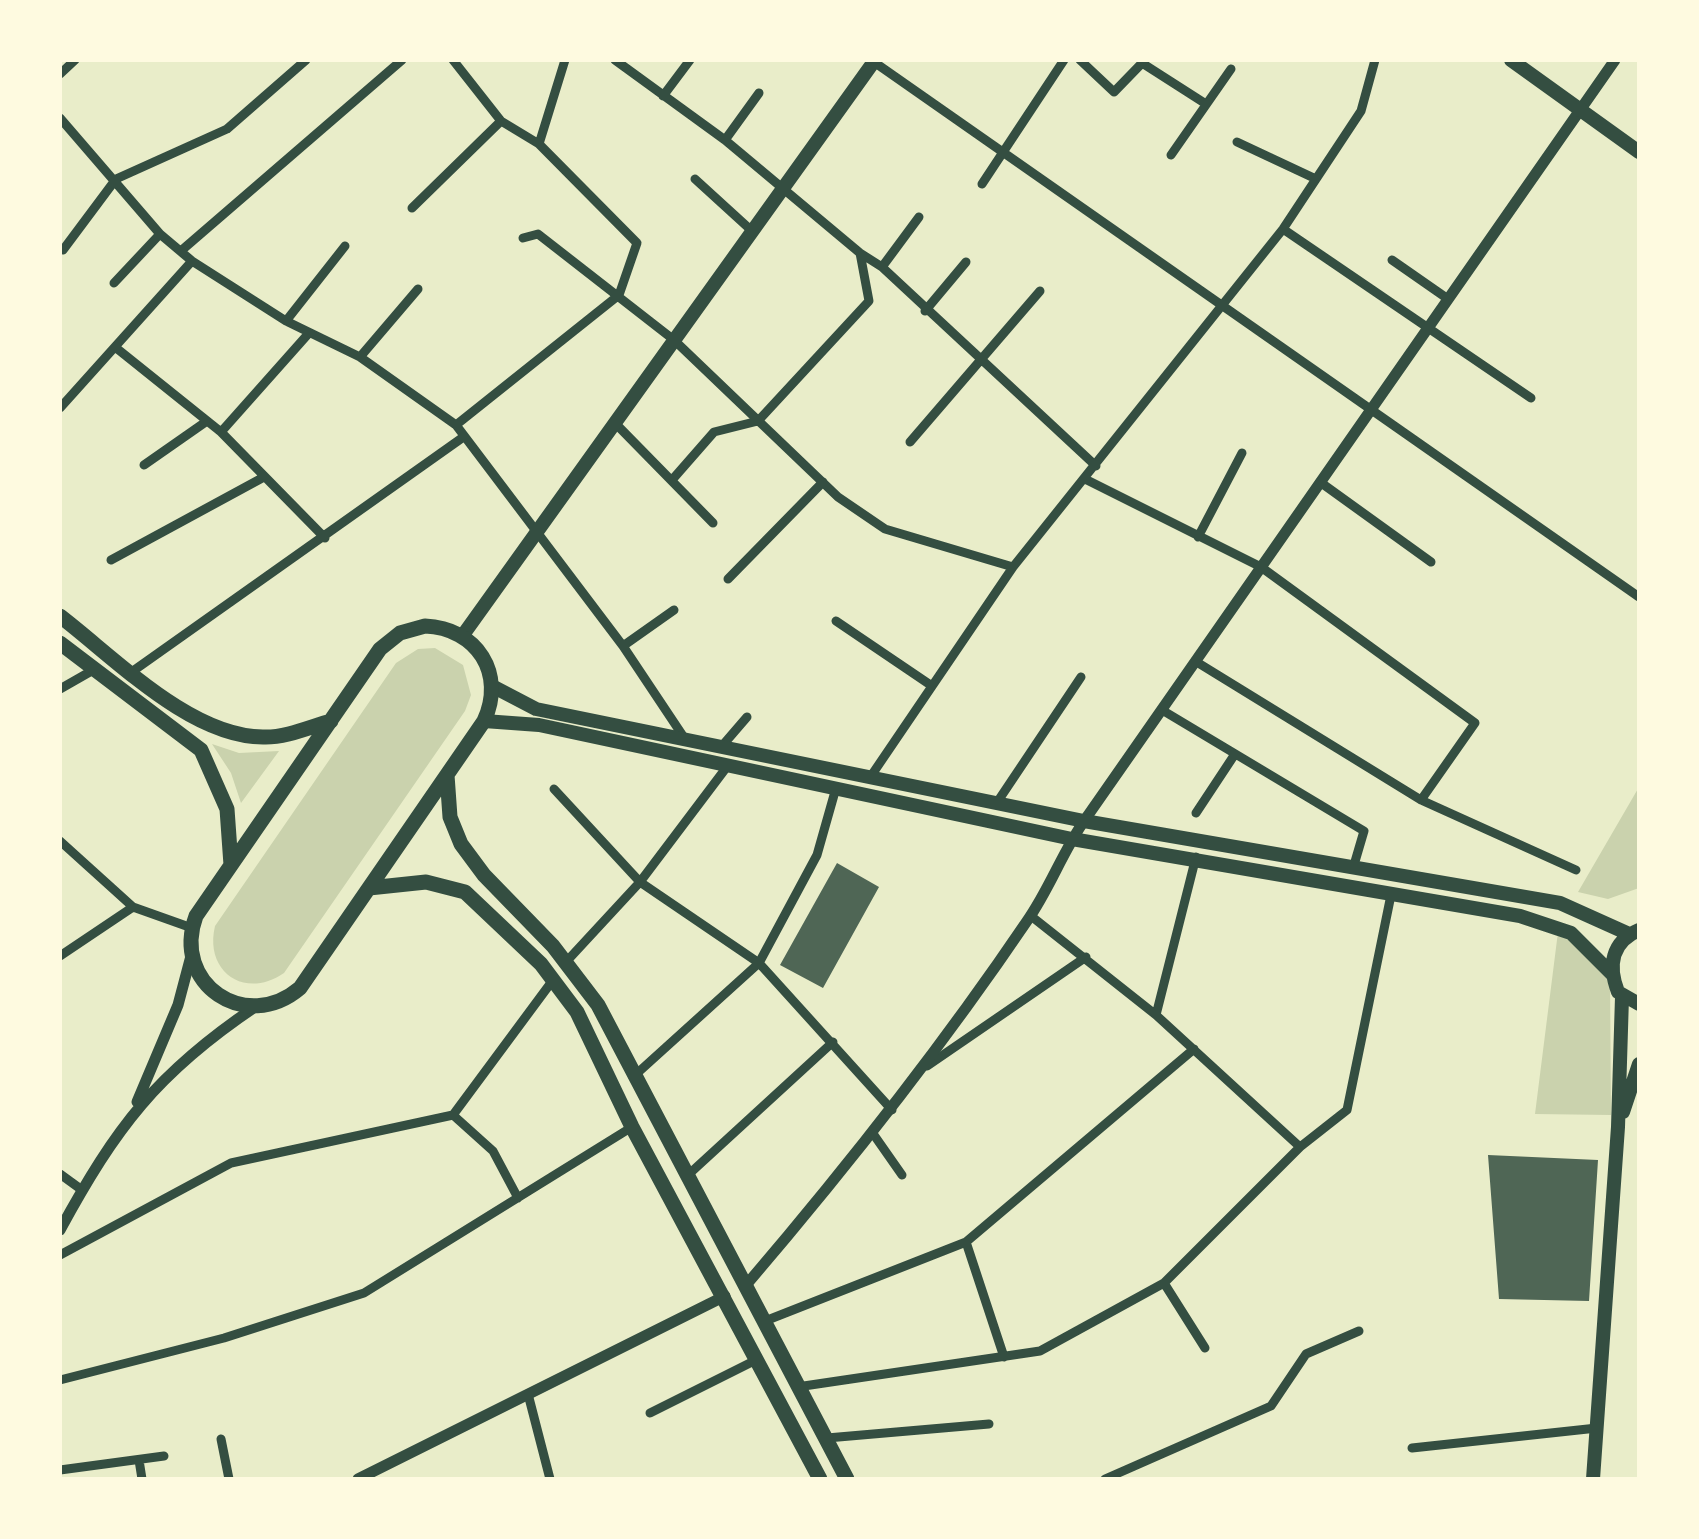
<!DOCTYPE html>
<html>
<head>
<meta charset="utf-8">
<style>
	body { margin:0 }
	#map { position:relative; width:1699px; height:1539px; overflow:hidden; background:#e9edc9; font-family:"Varela Round",sans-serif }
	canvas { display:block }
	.frame { position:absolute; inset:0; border:62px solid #fefae0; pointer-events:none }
</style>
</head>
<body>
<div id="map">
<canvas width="1699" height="1539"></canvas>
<div class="frame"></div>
</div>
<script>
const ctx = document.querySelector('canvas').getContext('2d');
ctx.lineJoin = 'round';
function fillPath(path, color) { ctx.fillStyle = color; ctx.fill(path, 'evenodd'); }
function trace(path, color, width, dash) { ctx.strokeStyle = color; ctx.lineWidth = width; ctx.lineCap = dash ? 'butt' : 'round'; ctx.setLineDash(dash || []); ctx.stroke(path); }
const green = new Path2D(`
	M435 648 463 665 471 695 465 711 284 973C245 1000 204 972 215 926L396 663 418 649Z
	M212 744 239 753 279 751 241 803 231 773Z
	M1639 787V888L1608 899 1578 892Z
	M1558 932 1583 946 1610 981 1611 1115 1535 1114Z`);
const building = new Path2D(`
	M837 863 879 887 823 988 780 965Z
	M1488 1155 1598 1160 1589 1301 1499 1299Z`);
const minor = new Path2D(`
	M453 60 501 121 539 144 637 243 619 295
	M615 60 725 140 860 253 882 267 1096 466
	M1080 60 1114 92 1145 60
	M874 62 1639 597
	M1142 63 1206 104
	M60 74 75 60
	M663 96 690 60
	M60 118 160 234 192 261 286 321 360 357 456 425 623 646 685 739
	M725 140 759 93
	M1237 142 1316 179
	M539 144 565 60
	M1171 155 1231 69
	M695 179 752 231
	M982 184 1064 60
	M412 208 501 121
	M1283 229 1531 398
	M523 238 538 234 674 340 838 497 885 529 1013 567
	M63 250 116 179 227 129 306 60
	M182 250 402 60
	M1392 260 1448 299
	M882 267 919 217
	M114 283 160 234
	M925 311 966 262
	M286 321 345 246
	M115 347 221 432 325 538
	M360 357 418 289
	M60 408 192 261
	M615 423 713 523
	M456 425 619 295
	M221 432 309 333
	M910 442 1040 291
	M144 465 207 421
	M1085 479 1261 567 1475 723 1421 800
	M672 480 714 432 758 421 869 301 860 253
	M1320 482 1431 562
	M1198 537 1242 453
	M111 560 264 477
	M728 579 823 482
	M836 621 932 686
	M623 646 674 610
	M1195 661 1421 800 1576 870
	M133 671 462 438
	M60 689 95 669
	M1162 710 1364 831 1354 865
	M722 746 747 717
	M871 776 1013 567 1283 229 1361 111 1375 60
	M554 789 640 882 759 963 892 1110
	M996 804 1081 677
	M1196 813 1235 754
	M60 841 133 907 192 928
	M1031 916 1156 1015 1300 1147
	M60 956 133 907
	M566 962 640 882 726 768
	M1156 1015 1196 857
	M927 1066 1086 957
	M633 1077 759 963 817 855 836 788
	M453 1115 493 1151 518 1198
	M874 1135 902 1175
	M60 1174 82 1190
	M688 1175 833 1042
	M966 1242 1004 1357
	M60 1255 231 1163 453 1115 553 980
	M1164 1283 1205 1348
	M765 1321 966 1242 1194 1049
	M60 1380 224 1338 364 1293 632 1127
	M797 1387 1040 1351 1164 1283 1300 1147 1347 1110 1391 895
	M528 1394 550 1479
	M650 1413 758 1359
	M827 1438 989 1424
	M221 1439 229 1479
	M1412 1448 1597 1428
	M139 1460 142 1479
	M60 1470 164 1456
	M1105 1479 1271 1406 1306 1354 1359 1331`);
const tertiary = new Path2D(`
	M137 1102 178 1005 191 956
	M60 1230C116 1127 157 1073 255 1007
	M747 1284C847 1167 941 1048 1027 921 1049 890 1062 853 1084 821L1615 60
	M358 1479 725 1296`);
const secondary = new Path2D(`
	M1511 60 1639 152
	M463 635 875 60
	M492 686 536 709 1084 821 1560 903 1629 934
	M484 721 539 725 1072 839 1520 916 1571 933 1612 974
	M1639 930C1611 942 1608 966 1618 992L1639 1004
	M1623 1112 1639 1064
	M1593 1479 1618 1127 1622 997`);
const primary = new Path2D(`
	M60 616C116 659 191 737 263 737 285 738 310 727 331 721
	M425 626C477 628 506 674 484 721L300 988C246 1034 171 984 196 916L380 649 400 633Z
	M60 643 201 750 227 809 231 865
	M447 775 450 817 461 844 484 875 553 946 598 1005 847 1479
	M369 888 426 882 465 892 541 964 577 1012 632 1127 820 1479`);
fillPath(green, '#cad2ad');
fillPath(building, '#4f6655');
trace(minor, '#344e41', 9);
trace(tertiary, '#344e41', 11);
trace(secondary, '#344e41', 14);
trace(primary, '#344e41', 15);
</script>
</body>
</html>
